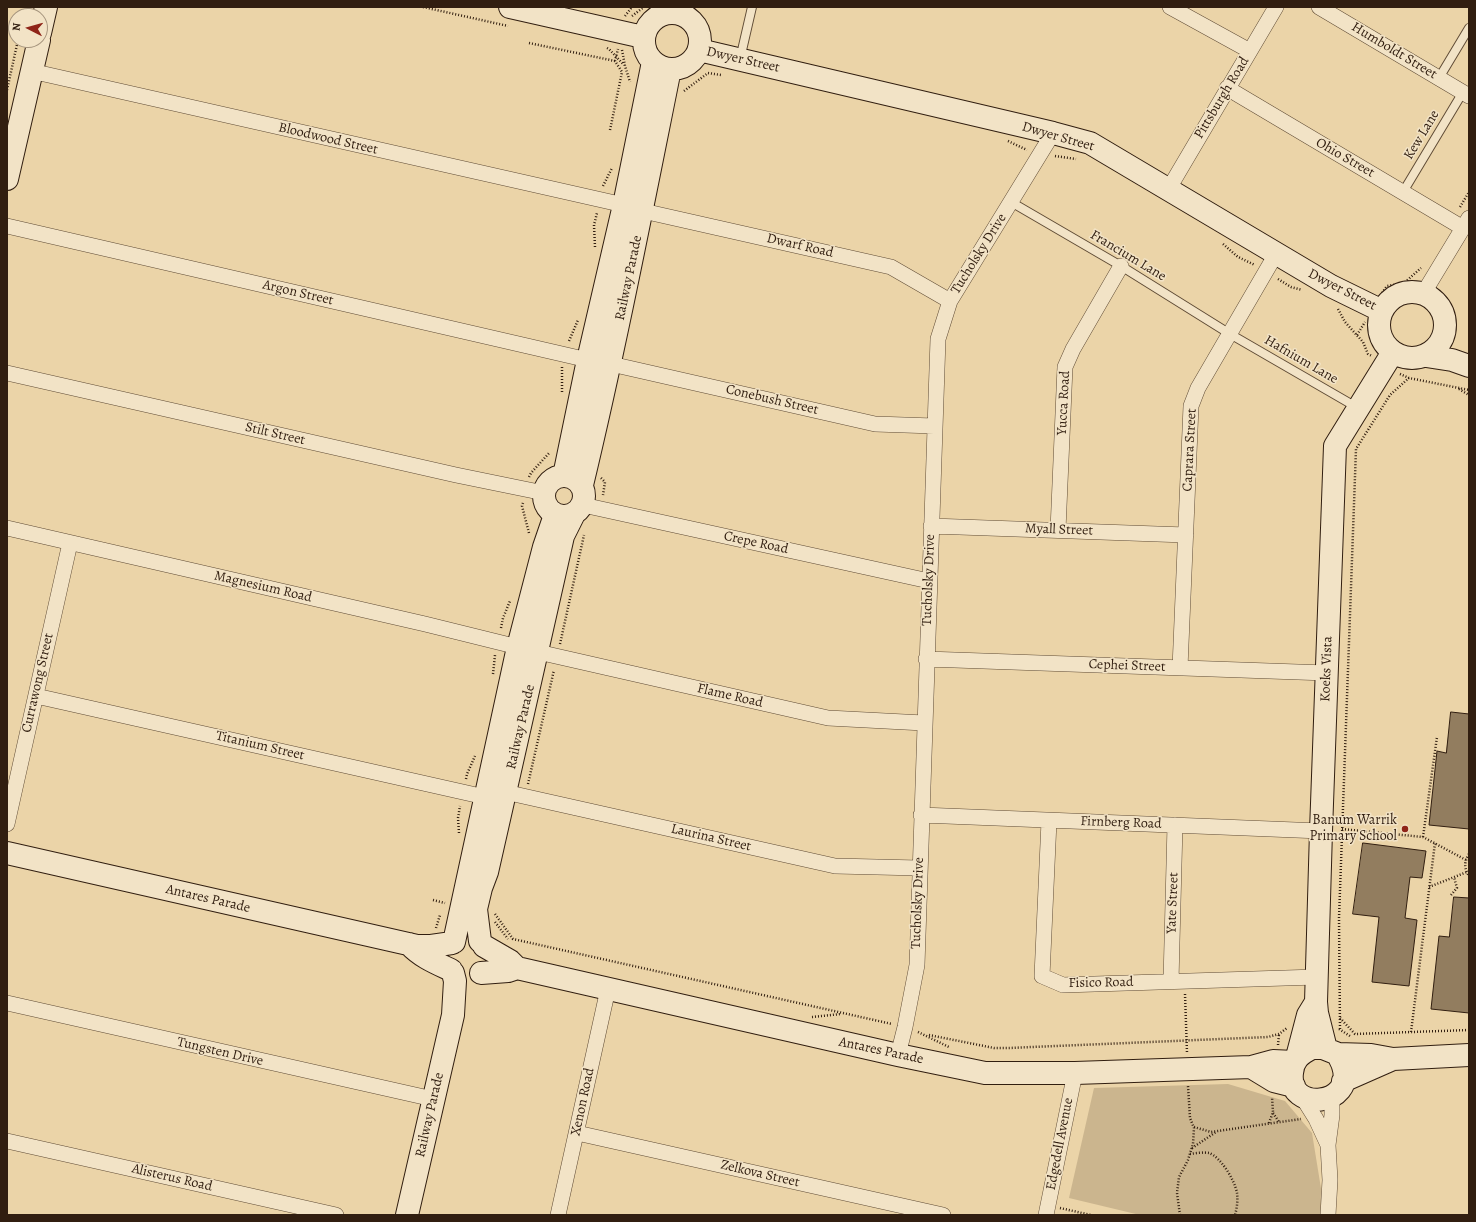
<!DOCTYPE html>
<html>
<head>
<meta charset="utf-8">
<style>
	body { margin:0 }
	#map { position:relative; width:1476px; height:1222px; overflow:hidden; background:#ebd4a8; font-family:Alegreya,serif }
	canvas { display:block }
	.frame { position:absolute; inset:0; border:8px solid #311e10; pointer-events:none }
	.north { position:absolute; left:8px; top:8px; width:40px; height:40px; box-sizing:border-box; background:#f2e3c6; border:1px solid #a5947d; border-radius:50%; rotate:276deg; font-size:11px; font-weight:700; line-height:16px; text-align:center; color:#311e10 }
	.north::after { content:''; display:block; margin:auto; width:14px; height:18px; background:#8f2418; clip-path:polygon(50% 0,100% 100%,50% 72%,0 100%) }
</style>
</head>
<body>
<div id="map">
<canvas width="1476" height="1222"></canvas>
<div class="frame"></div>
<div class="north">N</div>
</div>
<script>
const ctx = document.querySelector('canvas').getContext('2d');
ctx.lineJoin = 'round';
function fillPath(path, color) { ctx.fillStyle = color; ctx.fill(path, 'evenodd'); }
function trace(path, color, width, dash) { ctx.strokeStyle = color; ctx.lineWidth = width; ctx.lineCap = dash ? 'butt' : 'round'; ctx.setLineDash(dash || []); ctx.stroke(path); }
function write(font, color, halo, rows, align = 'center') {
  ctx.font = font + ' Alegreya,serif'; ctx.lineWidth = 3; ctx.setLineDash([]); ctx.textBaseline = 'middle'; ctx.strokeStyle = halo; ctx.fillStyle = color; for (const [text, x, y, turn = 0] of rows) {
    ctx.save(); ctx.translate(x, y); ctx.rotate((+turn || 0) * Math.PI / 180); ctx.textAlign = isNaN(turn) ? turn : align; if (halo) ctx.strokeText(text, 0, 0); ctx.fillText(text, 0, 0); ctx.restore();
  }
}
const green = new Path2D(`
	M1228 1084 1285 1101 1312 1133 1324 1207 1323 1215H1140L1069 1198 1094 1088Z`);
const building = new Path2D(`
	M1451 712 1469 714V829L1429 825 1437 751 1446 753Z
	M1363 843 1426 851 1422 878 1410 877 1405 918 1417 920 1409 986 1372 982 1379 917 1353 914Z
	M1454 897 1469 898V1013L1431 1009 1439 936 1449 937Z`);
const path = new Path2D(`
	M423 7 508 26
	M23 16 25 7
	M625 16 632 7
	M632 16 644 7
	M529 43 615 61
	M607 48 609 49 624 65
	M622 50 625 66 630 82
	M7 90 18 40
	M684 91 708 73 721 75
	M610 130 622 72 615 61 618 49
	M1008 141 1027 150
	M1055 156 1076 159
	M603 186 612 168
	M1460 207 1469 192
	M1223 244 1238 257 1255 265
	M595 247 594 225 597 213
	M1278 279 1291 287 1302 290
	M1382 293 1387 286 1404 283 1421 268
	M1338 309 1345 322 1363 342 1368 354 1372 356
	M1357 335 1365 322
	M569 341 578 320
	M562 367V392
	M1400 374 1409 378 1469 390
	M1459 389 1469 395
	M529 477 531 473 550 452
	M601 478 605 482 603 495
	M523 503 522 506 529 533
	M501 628 503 618 510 601
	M560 644 584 535
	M493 674 495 655
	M466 779 467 774 475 756
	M528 784 554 670
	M1342 829 1423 837 1466 860
	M459 833 458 818 460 806
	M1423 837 1437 737
	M1469 854C1464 862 1464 868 1469 876
	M1429 887 1467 872
	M1451 895 1457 888 1454 877
	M433 900 445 903
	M495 914 513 939 892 1024
	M495 922 508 939
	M436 928 440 915
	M1185 994 1187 1053
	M812 1017 841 1014
	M1340 1018 1355 1034 1469 1030
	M1339 1029 1350 1036
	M1340 1029 1339 918 1356 449 1390 395 1409 378
	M918 1032 949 1047
	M1411 1032 1435 843
	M929 1035 994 1048H1009L1268 1037 1279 1034 1287 1028
	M1278 1045 1279 1034
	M1273 1113 1279 1122
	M1269 1123 1273 1112 1272 1097
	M1194 1127 1211 1132 1301 1119
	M1192 1148 1216 1132
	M1190 1154C1196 1153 1204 1152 1209 1153 1221 1157 1235 1181 1237 1193 1238 1200 1237 1208 1235 1215
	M1060 1208 1091 1215
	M1180 1215 1177 1193 1179 1177 1188 1160 1193 1144 1194 1128 1190 1118 1188 1086`);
const lane = new Path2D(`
	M740 59 752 7
	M1439 78 1469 28
	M1403 192 1463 92
	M1011 202 1121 266 1230 334 1358 408`);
const street = new Path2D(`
	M1170 7 1250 51
	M1319 7 1469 96
	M31 71 624 205
	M1227 88 1463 228
	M1168 190 1276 7
	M643 211 891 267 950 301
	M7 226 588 360
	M1423 294 1469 218
	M611 364 875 424 934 426
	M7 373 456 475 544 493
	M583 505 929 581
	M931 526 1186 535
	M7 528 425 624 518 647
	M1058 530 1065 367 1073 349 1121 266
	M538 652 828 718 924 723
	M926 659 1327 673
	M1180 668 1191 406 1198 388 1276 254
	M36 696 485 797
	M505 792 835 866 919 868
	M921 815 1321 831
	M1049 821 1042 976 1063 985 1317 977
	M7 824 70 543
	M1171 981 1175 825
	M7 1003 433 1099
	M898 1055 905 1027 917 965 938 339 950 301 1053 133
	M1301 1095 1316 1119 1328 1145
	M577 1133 943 1215
	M7 1141 336 1215
	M558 1215 608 989
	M1046 1215 1075 1073
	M1328 1215 1330 1180 1328 1145 1332 1115V1096`);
const secondary = new Path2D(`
	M510 7 643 37
	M644 41a28 28 0 1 1 56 0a28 28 0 1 1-56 0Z
	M40 33 46 7
	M699 50 1053 133 1090 143 1331 286 1382 311
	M7 179 39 40
	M1379 325a33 33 0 1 1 66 0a33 33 0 1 1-66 0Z
	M1426 356 1452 360 1469 366
	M544 496a20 20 0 1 1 40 0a20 20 0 1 1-40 0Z
	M564 476 588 360 624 205 653 62
	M582 485C615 347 642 208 670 69
	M7 853 417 946H431L452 943
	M480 941 476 909 481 888 487 872 563 536 574 514
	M454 942 518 647 544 547 555 515
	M409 944C421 957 436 963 451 970
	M484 946 510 961 517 968
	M481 973 508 971 517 968 898 1055 985 1073H1075L1251 1067 1273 1061 1294 1062
	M1312 1048H1323L1338 1054C1339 1058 1342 1062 1343 1066 1356 1106 1287 1113 1292 1073 1293 1060 1300 1054 1312 1048Z
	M1326 1049 1317 1013 1316 1002 1321 831 1335 446 1393 352
	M1338 1054 1371 1055 1393 1059 1469 1055
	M1297 1057 1308 1015 1316 1002
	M1251 1067 1274 1081 1294 1086
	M1343 1081 1393 1059
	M407 1215 453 1015 455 981 453 973`);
const markers = [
	[1405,829,4,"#8f2418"]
];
const streetNames = [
	["Humboldt Street",1394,51,31],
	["Dwyer Street",743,60,13],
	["Pittsburgh Road",1222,98,-59],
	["Kew Lane",1422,135,-59],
	["Dwyer Street",1058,137,16],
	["Bloodwood Street",328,139,13],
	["Ohio Street",1345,158,30],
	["Dwarf Road",800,246,13],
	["Tucholsky Drive",979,254,-58],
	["Francium Lane",1128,256,31],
	["Railway Parade",629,278,-78],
	["Dwyer Street",1342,290,27],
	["Argon Street",298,293,13],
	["Hafnium Lane",1301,360,30],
	["Conebush Street",772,400,13],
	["Yucca Road",1064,403,-87],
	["Stilt Street",275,434,13],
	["Caprara Street",1190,450,-87],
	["Myall Street",1059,530,2],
	["Crepe Road",756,543,12],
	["Tucholsky Drive",929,580,-88],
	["Magnesium Road",263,587,13],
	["Cephei Street",1127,666,2],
	["Koeks Vista",1327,669,-88],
	["Currawong Street",38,683,-77],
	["Flame Road",730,696,13],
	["Railway Parade",521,727,-77],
	["Titanium Street",260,746,13],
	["Firnberg Road",1121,823,2],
	["Laurina Street",711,838,13],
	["Antares Parade",208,899,13],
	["Tucholsky Drive",918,903,-88],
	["Yate Street",1173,903,-88],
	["Fisico Road",1101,983,-1],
	["Antares Parade",881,1051,12],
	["Tungsten Drive",220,1052,13],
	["Xenon Road",583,1102,-78],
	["Railway Parade",430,1115,-77],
	["Edgedell Avenue",1060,1144,-79],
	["Zelkova Street",760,1174,13],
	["Alisterus Road",172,1178,13]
];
const poiNames = [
	["Banum Warrik",1397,821],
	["Primary School",1397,837]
];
fillPath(green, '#cbb58e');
fillPath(building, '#927d5f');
trace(building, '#311e10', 1);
trace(lane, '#604c36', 10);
trace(street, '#604c36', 16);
trace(secondary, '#311e10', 24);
trace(path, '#311e10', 2.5, [1, 2]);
trace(lane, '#f2e3c6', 8);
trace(street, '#f2e3c6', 15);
trace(secondary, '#f2e3c6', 22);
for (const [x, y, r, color] of markers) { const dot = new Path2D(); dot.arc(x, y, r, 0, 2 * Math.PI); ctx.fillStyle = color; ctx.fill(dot); trace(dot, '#f2e3c6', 1.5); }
write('14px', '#311e10', '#f2e3c6', streetNames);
write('14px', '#311e10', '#f2e3c6', poiNames, 'right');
</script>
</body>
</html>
